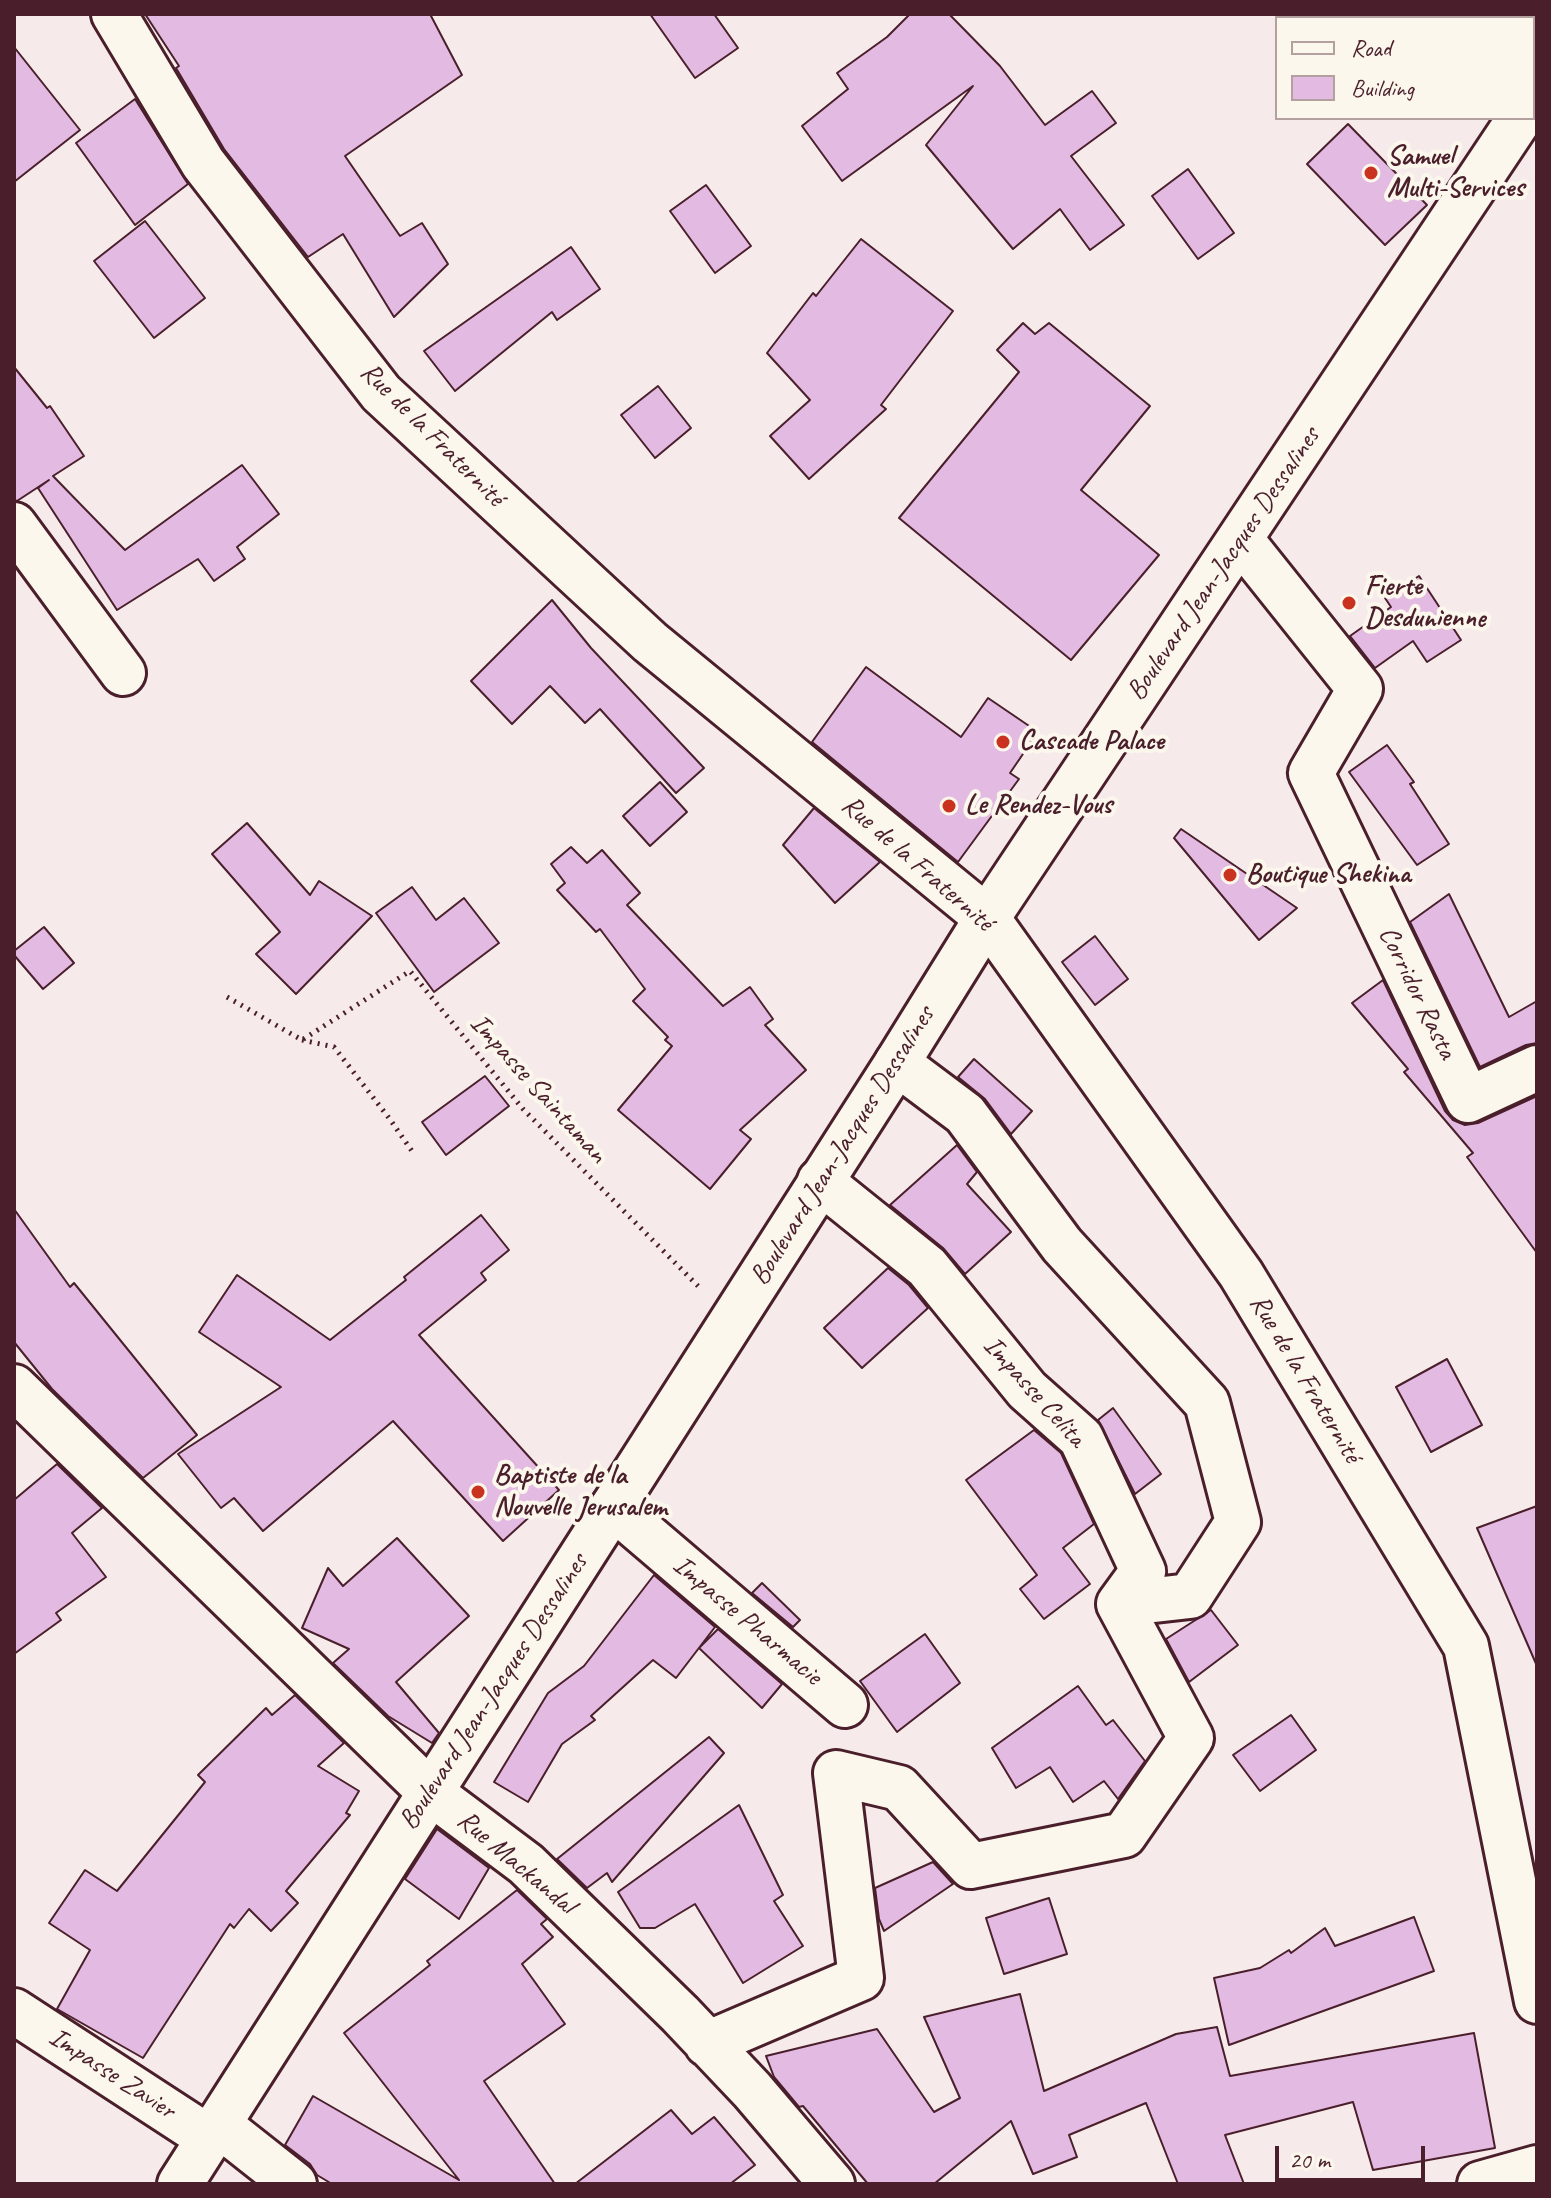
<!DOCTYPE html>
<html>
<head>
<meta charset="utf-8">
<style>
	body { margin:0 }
	#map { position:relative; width:1551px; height:2198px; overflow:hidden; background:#f6ebea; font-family:Caveat,sans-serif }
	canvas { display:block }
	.frame { position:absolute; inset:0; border:16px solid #4a1f2b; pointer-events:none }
	.legend { position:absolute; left:1275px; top:16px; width:260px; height:104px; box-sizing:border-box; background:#fbf7ec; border:2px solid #b4a19f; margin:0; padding:10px 14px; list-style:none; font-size:24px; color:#4a1f2b }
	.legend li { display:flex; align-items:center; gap:16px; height:40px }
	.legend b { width:40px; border:2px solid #b4a19f }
	.scale { position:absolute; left:1275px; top:2146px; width:150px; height:36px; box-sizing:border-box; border:4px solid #4a1f2b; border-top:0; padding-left:10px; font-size:24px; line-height:28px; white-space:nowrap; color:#4a1f2b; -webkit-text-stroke:6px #fbf7ec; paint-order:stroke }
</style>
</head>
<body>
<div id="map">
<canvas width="1551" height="2198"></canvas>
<div class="frame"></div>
<ul class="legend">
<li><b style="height:10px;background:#fbf7ec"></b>Road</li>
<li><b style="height:22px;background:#e3bae1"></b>Building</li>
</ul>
<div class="scale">20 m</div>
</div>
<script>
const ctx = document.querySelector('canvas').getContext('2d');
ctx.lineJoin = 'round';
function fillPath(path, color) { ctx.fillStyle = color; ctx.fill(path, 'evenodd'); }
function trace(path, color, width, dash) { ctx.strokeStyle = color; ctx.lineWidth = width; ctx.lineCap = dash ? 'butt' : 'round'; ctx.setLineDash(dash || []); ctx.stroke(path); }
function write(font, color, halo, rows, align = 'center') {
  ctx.font = font + ' Caveat,sans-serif'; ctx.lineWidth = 8; ctx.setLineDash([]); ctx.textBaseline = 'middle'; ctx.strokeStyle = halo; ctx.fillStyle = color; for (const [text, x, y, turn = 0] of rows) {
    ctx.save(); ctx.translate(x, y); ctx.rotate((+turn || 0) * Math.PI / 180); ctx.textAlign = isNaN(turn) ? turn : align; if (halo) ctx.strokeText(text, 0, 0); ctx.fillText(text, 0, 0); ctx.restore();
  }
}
const building = new Path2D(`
	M145 14H430L462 75 345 156 400 236 422 223 448 264 394 317 343 234 308 257 224 149 176 68 179 66Z
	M650 14H714L738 48 695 78Z
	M910 14H949L1000 66 1045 125 1092 91 1116 123 1071 156 1124 225 1090 250 1060 209 1013 249 926 145 973 86 842 181 802 126 848 89 837 73 887 37Z
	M14 47 80 130 14 182Z
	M135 99 188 184 135 225 76 143Z
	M1348 124 1427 205 1385 245 1307 164Z
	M1188 169 1234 233 1198 259 1152 196Z
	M706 185 751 246 715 273 670 211Z
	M145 221 205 298 154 338 94 261Z
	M861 239 953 311 881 405 886 409 809 479 770 436 810 400 767 353 813 293 816 296Z
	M571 247 600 289 557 320 552 312 455 391 424 351Z
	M1023 323 1035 334 1049 323 1150 406 1081 490 1159 555 1071 660 899 518 1019 372 997 350Z
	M14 367 47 408 50 406 84 456 53 476 125 550 242 465 279 514 237 547 245 559 214 581 198 559 117 610 38 488 49 480 17 501 14 500Z
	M658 386 691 428 655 458 621 415Z
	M1419 576 1461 640 1427 662 1413 641 1375 668 1350 636 1391 607 1385 598Z
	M552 600 591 648 704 768 676 793 600 709 585 723 550 686 512 724 471 681Z
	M866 667 961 737 988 698 1038 732 1010 773 1019 779 958 862 812 742Z
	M1387 745 1414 782 1410 784 1449 844 1417 865 1349 772Z
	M660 782 687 812 650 846 623 816Z
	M814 808 880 862 835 903 783 845Z
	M247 823 310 895 319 881 372 916 296 994 256 954 280 932 212 854Z
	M1181 829 1297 908 1259 940 1174 838Z
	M571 847 587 863 602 850 640 893 627 905 723 1006 750 987 773 1019 765 1025 806 1070 740 1130 751 1139 710 1189 618 1110 672 1046 665 1040 668 1037 633 1001 645 989 600 929 596 932 557 890 565 883 551 864Z
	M412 887 436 920 464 898 499 943 434 992 376 913Z
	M1449 894 1509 1017 1537 1001V1043L1526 1045 1480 1067 1410 922Z
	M44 927 74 963 43 989 14 955V951Z
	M1095 936 1128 979 1095 1005 1062 962Z
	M1383 980 1445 1111 1453 1120 1465 1125 1478 1123 1537 1096V1253L1467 1157 1473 1153 1404 1072 1408 1069 1352 1003Z
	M974 1059 1032 1111 1011 1134 985 1099 958 1077Z
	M485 1076 509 1106 446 1155 422 1122Z
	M957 1145 977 1172 967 1184 1011 1232 965 1274 943 1248 890 1205Z
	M14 1209 70 1287 74 1283 197 1435 143 1478 52 1389 14 1342Z
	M481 1215 509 1250 481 1273 486 1280 419 1335 559 1490 503 1541 393 1421 263 1531 234 1498 221 1508 178 1454 281 1387 199 1332 237 1275 330 1340 406 1280 404 1277Z
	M888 1268 909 1285 928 1308 862 1368 824 1328Z
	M1447 1359 1482 1425 1431 1452 1396 1387Z
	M1113 1408 1161 1474 1135 1494 1098 1420Z
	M1034 1430 1061 1453 1094 1524 1063 1548 1090 1584 1044 1619 1020 1589 1037 1575 966 1480Z
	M57 1464 102 1508 72 1533 106 1577 56 1613 61 1620 14 1654V1500Z
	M1537 1506V1666L1477 1528Z
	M397 1538 469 1616 396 1682 439 1733 432 1743 388 1716 333 1663 349 1649 302 1628 328 1568 343 1586Z
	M654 1575 715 1627 676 1678 653 1660 591 1716 595 1720 562 1744 528 1802 494 1782 548 1693 584 1666Z
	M762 1583 800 1620 793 1627 752 1593Z
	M1211 1610 1238 1645 1189 1682 1166 1639Z
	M718 1629 782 1684 762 1708 699 1648Z
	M925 1634 960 1683 897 1732 860 1681Z
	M1078 1686 1106 1725 1113 1720 1145 1761 1118 1799 1104 1781 1073 1802 1050 1767 1016 1788 992 1748Z
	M295 1695 344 1743 318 1766 359 1791 346 1813 350 1815 286 1891 298 1903 271 1931 249 1909 234 1928 230 1924 143 2058 57 2009 90 1950 49 1923 85 1870 117 1891 205 1782 198 1775 266 1708 272 1715Z
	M1291 1715 1316 1750 1260 1791 1233 1755Z
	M709 1737 724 1753 612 1882 607 1873 587 1888 557 1859Z
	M739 1805 783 1895 774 1901 803 1946 743 1983 695 1904 655 1928H640L618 1892Z
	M437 1829 489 1868 459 1919 405 1879Z
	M933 1862 953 1884 884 1931 879 1919 875 1888Z
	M517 1890 547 1919 541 1924 553 1937 522 1964 565 2024 484 2081 555 2184H332L317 2175 310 2164 285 2145 313 2096 459 2180 344 2033 430 1965 427 1961Z
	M1049 1898 1067 1954 1004 1974 986 1918Z
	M1414 1917 1434 1971 1229 2045 1214 1978 1260 1968 1289 1950 1291 1953 1325 1928 1335 1946Z
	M1020 1994 1044 2091 1176 2034 1217 2027 1230 2076 1474 2033 1495 2148 1373 2170 1353 2102 1225 2135 1244 2184H1178L1146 2103 1069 2135 1077 2157 1033 2174 1011 2121 934 2184H868L803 2106 799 2107 774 2077 766 2056 877 2029 934 2112 960 2098 924 2017Z
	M671 2110 692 2134 714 2117 755 2165 730 2184H575Z`);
const path = new Path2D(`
	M227 997 302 1040 410 971 523 1109 699 1287
	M302 1040 334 1047 389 1118 414 1154`);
const minor = new Path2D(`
	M114 14 203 163 381 393 650 642 987 918 1241 1274 1466 1646 1537 2001
	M1494 14 1497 18
	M1533 56 1537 60
	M14 525 123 673
	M1241 540 1360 689 1311 773 1468 1100 1537 1068
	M897 1063 965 1114 1062 1245 1207 1403 1238 1522 1190 1596 1119 1604
	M820 1181 927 1267 1027 1390 1081 1438 1143 1571 1119 1604
	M14 1387 430 1792 526 1864 680 2014 752 2090 832 2184
	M613 1507 845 1705
	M14 2011 209 2138
	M707 2044 861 1978 836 1773 899 1788 971 1866 1124 1835 1191 1738 1119 1604
	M218 2124 294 2184
	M1480 2184 1537 2168`);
const tertiary = new Path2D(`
	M180 2184 897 1063 987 918 1520 118`);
const markers = [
	[1371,173,8,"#c8321e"],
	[1349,603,8,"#c8321e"],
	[1003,742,8,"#c8321e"],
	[949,806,8,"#c8321e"],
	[1230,875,8,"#c8321e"],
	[478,1492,8,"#c8321e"]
];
const poiNames = [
	["Samuel",1387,157],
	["Multi-Services",1387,189],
	["Fierte",1365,587],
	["Desdunienne",1365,619],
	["Cascade Palace",1019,742],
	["Le Rendez-Vous",965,806],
	["Boutique Shekina",1246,875],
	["Baptiste de la",494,1476],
	["Nouvelle Jerusalem",494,1508]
];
const streetNames = [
	["Rue de la Fraternité",432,435,45],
	["Boulevard Jean-Jacques Dessalines",1224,564,-56],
	["Rue de la Fraternité",917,864,41],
	["Corridor Rasta",1417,993,64],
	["Impasse Saintaman",538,1089,48],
	["Boulevard Jean-Jacques Dessalines",843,1146,-58],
	["Rue de la Fraternité",1305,1379,59],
	["Impasse Celita",1034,1392,48],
	["Impasse Pharmacie",747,1621,40],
	["Boulevard Jean-Jacques Dessalines",494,1692,-57],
	["Rue Mackandal",516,1863,40],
	["Impasse Zavier",112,2074,33]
];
fillPath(building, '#e3bae1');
trace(building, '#4a1f2b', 2);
trace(minor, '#4a1f2b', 50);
trace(tertiary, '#4a1f2b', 50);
trace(path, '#4a1f2b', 5, [2, 6]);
trace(minor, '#fbf7ec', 44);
trace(tertiary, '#fbf7ec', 44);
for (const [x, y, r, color] of markers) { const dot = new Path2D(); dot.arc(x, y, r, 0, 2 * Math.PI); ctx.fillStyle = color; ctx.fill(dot); trace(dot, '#fbf7ec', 3); }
write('bold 28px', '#4a1f2b', '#fbf7ec', poiNames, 'left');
write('28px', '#4a1f2b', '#fbf7ec', streetNames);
</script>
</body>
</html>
